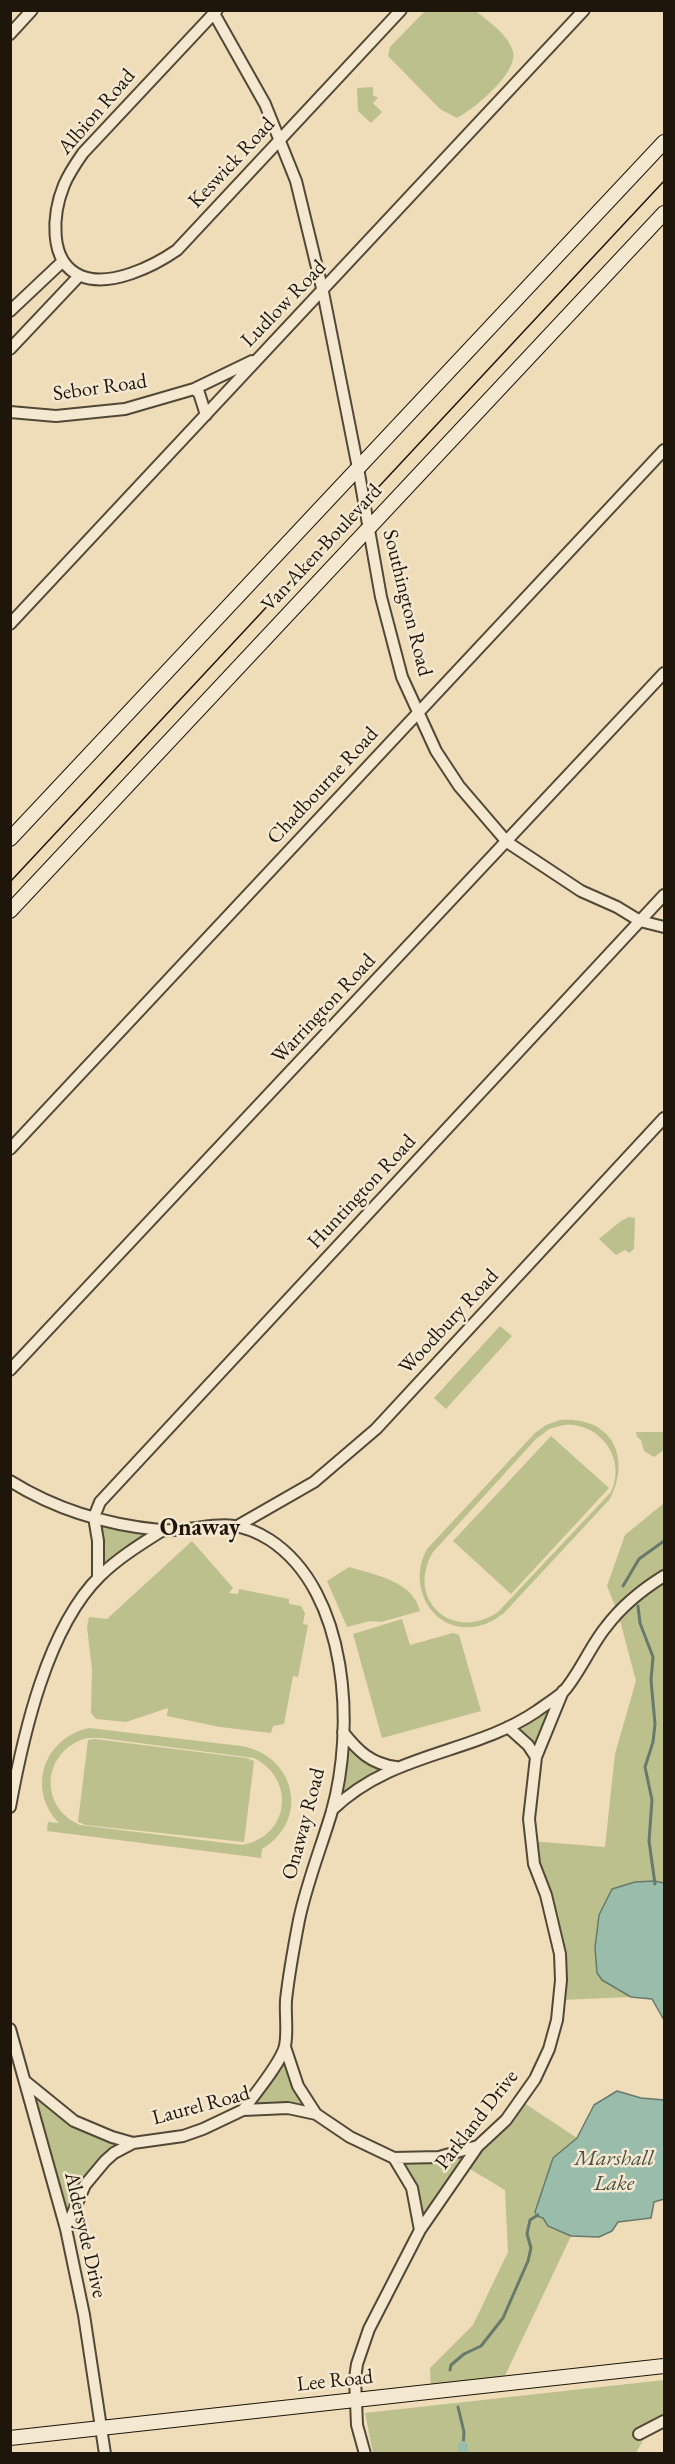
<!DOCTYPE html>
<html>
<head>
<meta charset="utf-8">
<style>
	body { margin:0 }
	#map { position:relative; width:675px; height:2464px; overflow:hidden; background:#efdcb8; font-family:"EB Garamond",serif }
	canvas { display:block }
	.frame { position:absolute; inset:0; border:12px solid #1e160b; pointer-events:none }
</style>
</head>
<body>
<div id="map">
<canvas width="675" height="2464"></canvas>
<div class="frame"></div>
</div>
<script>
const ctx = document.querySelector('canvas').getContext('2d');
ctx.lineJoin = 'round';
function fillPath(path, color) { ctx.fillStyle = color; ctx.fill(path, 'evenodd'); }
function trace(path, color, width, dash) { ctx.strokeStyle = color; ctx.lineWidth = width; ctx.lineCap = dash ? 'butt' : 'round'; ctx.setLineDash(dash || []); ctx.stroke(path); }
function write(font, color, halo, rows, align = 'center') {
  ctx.font = font + ' "EB Garamond",serif'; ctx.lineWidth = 5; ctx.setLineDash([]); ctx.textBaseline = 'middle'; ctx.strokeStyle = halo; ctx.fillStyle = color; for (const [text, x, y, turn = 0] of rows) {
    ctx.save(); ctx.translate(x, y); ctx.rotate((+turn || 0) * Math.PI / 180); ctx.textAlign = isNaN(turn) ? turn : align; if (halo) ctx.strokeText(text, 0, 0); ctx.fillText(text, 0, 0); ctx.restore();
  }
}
const green = new Path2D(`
	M425 11H476C488 21 510 36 513 52 518 73 474 109 457 118L440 109 388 56 390 47Z
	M373 87V95L378 98 373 103 382 112 371 123 358 111 357 88Z
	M629 1217 635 1218 634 1249 629 1253 625 1250 616 1255 599 1239 621 1221Z
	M500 1326 512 1336 446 1409 434 1398Z
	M560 1420C611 1416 632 1456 610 1499L504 1613C496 1619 488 1624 479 1626 433 1636 406 1586 427 1549L535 1433 546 1425ZM564 1425C600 1422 627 1459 611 1492L498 1612C452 1643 405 1599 433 1552L536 1439 549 1429Z
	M636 1432H664V1450L654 1457 644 1451 641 1440 637 1437Z
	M551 1436 609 1488 511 1594 453 1541Z
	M664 1503V1883C645 1880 631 1884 612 1889L602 1980 631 1997 560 2000 561 1980 530 1841 605 1847 615 1754 636 1681 618 1613 607 1586 625 1535Z
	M94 1517 163 1530 98 1577Z
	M192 1541 233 1588 229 1593 238 1594 239 1589 289 1599V1604L301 1606 305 1613 303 1624 308 1625 298 1677 293 1676 284 1724 273 1726 271 1733 220 1727 167 1716 168 1708 126 1722 96 1719 91 1713 92 1669 87 1627 89 1617 107 1619Z
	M349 1567C375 1575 413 1581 420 1611L381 1622 370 1621 347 1627 327 1581Z
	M402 1619 410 1645 453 1633 459 1635 481 1711 382 1738 353 1634Z
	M563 1691 536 1757 508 1727Z
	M89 1728 241 1746C295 1755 311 1820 262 1849L261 1858 47 1831 48 1822 59 1823C26 1789 44 1738 89 1728ZM87 1738H101L254 1758C297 1780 289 1837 242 1845L80 1825C37 1806 43 1750 87 1738Z
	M343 1732 355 1747 397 1767 332 1810Z
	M95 1739 246 1758 254 1761 244 1842 86 1825 78 1822 88 1740Z
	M285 2047 316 2114 243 2110Z
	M25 2081 57 2110 133 2143 105 2161 66 2229Z
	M521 2101 577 2138 553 2158 537 2216 543 2218 548 2227 571 2236 501 2384 431 2392 430 2368 473 2325 508 2252 505 2190 465 2166 420 2230 416 2201 394 2158 478 2146Z
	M664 2380V2421L649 2429 636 2453H373L365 2413Z`);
const water = new Path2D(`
	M654 1881 664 1883V2020L652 1999 631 1997 602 1980 597 1973 595 1948 599 1915 612 1889 635 1882Z
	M617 2091 641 2098 664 2100V2199L654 2202 651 2218 618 2222 612 2231 599 2237 571 2236 548 2226 543 2218 537 2216 535 2212 553 2158 577 2138 594 2105Z`);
const stream = new Path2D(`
	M623 1586 639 1559 664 1541
	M638 1606 640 1623 653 1657 651 1680 655 1724 653 1742 645 1767 652 1800 649 1841 655 1884
	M450 2370 451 2365 464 2354 481 2346 503 2318 528 2261 531 2248 527 2234 530 2220 538 2215
	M458 2407 464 2432 463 2446`);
const canal = new Path2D(`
	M463 2446 464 2454`);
const minor = new Path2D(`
	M212 10 265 104 296 181 323 292 358 468 381 597 402 677 436 751 459 786 507 842 581 891 617 907 640 921 664 927
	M217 10 83 153C76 163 69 173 64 185 53 212 47 262 81 276 110 288 154 266 177 250L401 10
	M10 34 32 10
	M10 311 63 261
	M10 349 79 276
	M194 389 199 393 206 415
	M10 412 56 416 125 409 194 389 252 361
	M10 624 584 10
	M10 1149 664 450
	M10 1370 664 673
	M10 1481C55 1509 108 1525 160 1530 203 1533 227 1512 270 1540 349 1592 355 1729 332 1811 321 1848 307 1882 299 1920 294 1946 289 1973 286 2000 285 2015 288 2031 285 2046 281 2063 254 2095 243 2110
	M94 1517 100 1502 664 895
	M94 1517 98 1541V1577
	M239 1525 314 1482 376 1429 664 1118
	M508 1727 528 1745 536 1757
	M343 1732C358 1751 371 1764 396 1767
	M10 1807C23 1736 47 1628 100 1576 118 1558 141 1544 163 1530
	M332 1810C393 1751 472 1755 537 1711 545 1705 555 1699 563 1692 578 1676 591 1645 606 1627 621 1607 643 1589 664 1576
	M10 2029 66 2229 84 2315 105 2454
	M285 2047 298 2086 316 2114
	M26 2082 74 2121 112 2137 133 2143
	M394 2158 412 2188 420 2230
	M66 2229 85 2185 105 2161 114 2153 133 2143 183 2136 203 2129 243 2110 288 2108 316 2114 350 2137 394 2158 439 2157 478 2146
	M639 2434 664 2421
	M365 2454 357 2425 355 2378 357 2364 369 2329 420 2230 478 2146 506 2120 535 2079 549 2049 557 2020 561 1980 560 1954 546 1895 534 1864 529 1819 536 1757 563 1691`);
const secondary = new Path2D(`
	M10 839 664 142
	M10 911 664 213
	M10 2438 664 2366`);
const tram = new Path2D(`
	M10 882 664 181`);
const streetNames = [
	["Albion Road",97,112,-49],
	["Keswick Road",232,163,-47],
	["Ludlow Road",284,304,-46],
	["Sebor Road",100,388,-8],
	["Van Aken Boulevard",322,548,-47],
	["Southington Road",407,603,76],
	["Chadbourne Road",323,786,-47],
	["Warrington Road",324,1009,-47],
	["Huntington Road",362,1192,-47],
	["Woodbury Road",449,1322,-47],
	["Onaway Road",304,1824,-75],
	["Laurel Road",201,2106,-15],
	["Parkland Drive",477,2120,-52],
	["Aldersyde Drive",85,2235,77],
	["Lee Road",335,2381,-6]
];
const waterNames = [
	["Marshall",614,2159],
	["Lake",614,2184]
];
const quarterNames = [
	["Onaway",200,1528]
];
fillPath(green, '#bbc08d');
fillPath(water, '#9abcab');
trace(water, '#687a6b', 1.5);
trace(stream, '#687a6b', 3);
trace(canal, '#9abcab', 10);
trace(minor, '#524836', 14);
trace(secondary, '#1e160b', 16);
trace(minor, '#f5e8d1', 10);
trace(secondary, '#f5e8d1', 14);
trace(tram, '#1e160b', 1.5);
write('21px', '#1e160b', '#f5e8d1', streetNames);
write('italic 22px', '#495043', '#f5e8d1', waterNames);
write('bold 24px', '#1e160b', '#f5e8d1', quarterNames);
</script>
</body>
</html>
